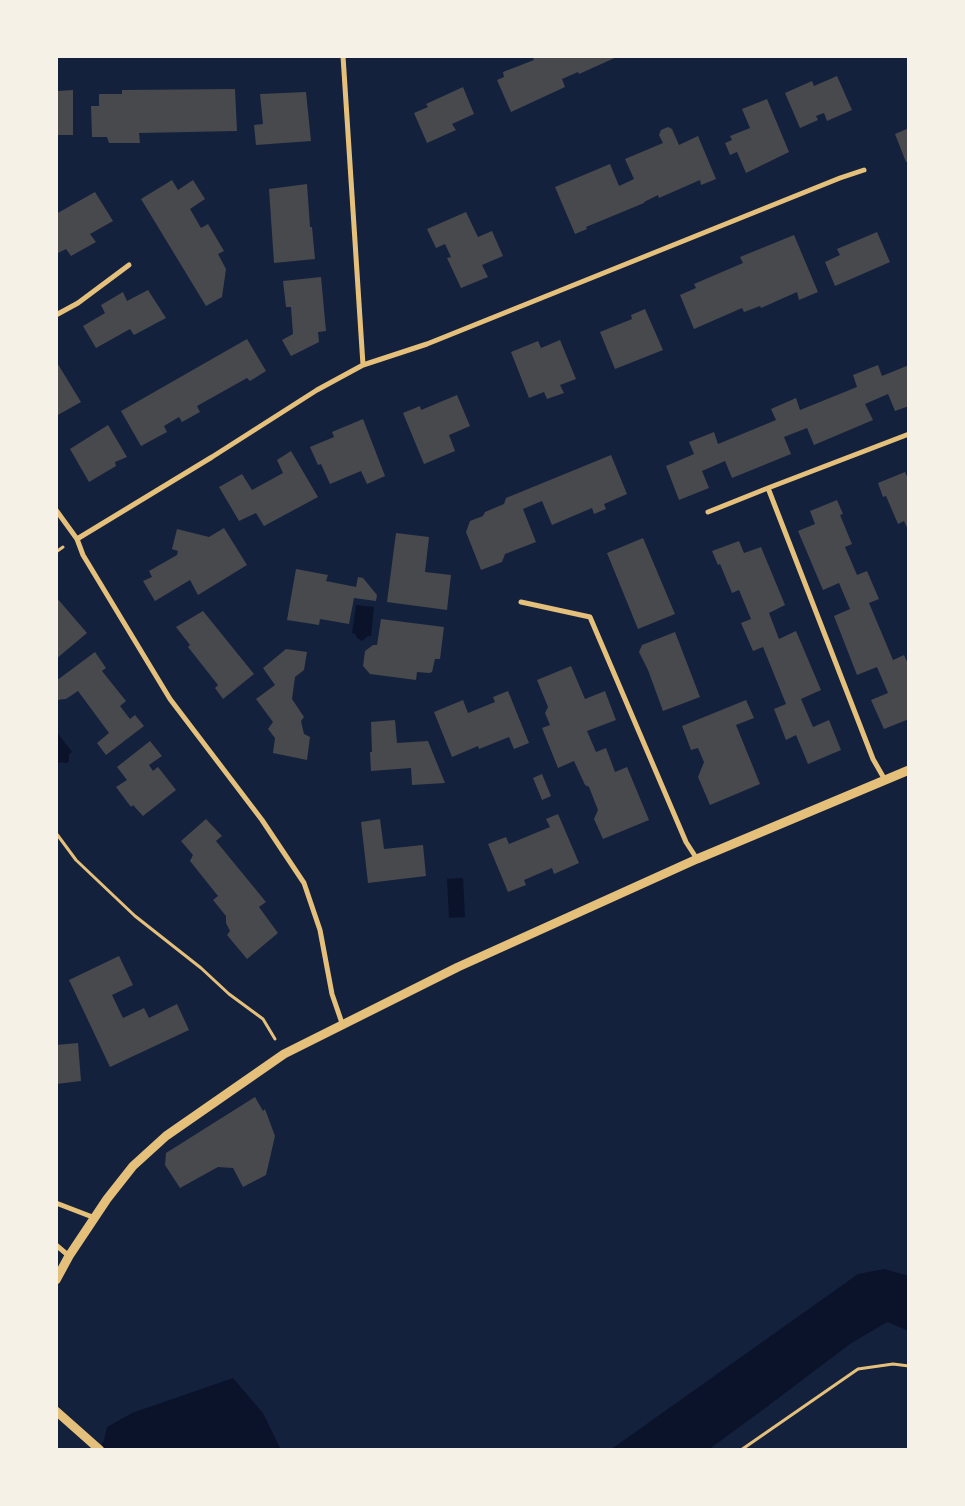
<!DOCTYPE html>
<html>
<head>
<meta charset="utf-8">
<style>
	body { margin:0 }
	#map { position:relative; width:965px; height:1506px; overflow:hidden; background:#14213d; font-family:"Libre Baskerville",serif }
	canvas { display:block }
	.frame { position:absolute; inset:0; border:58px solid #f6f1e7; pointer-events:none }
</style>
</head>
<body>
<div id="map">
<canvas width="965" height="1506"></canvas>
<div class="frame"></div>
</div>
<script>
const ctx = document.querySelector('canvas').getContext('2d');
ctx.lineJoin = 'round';
function fillPath(path, color) { ctx.fillStyle = color; ctx.fill(path, 'evenodd'); }
function trace(path, color, width, dash) { ctx.strokeStyle = color; ctx.lineWidth = width; ctx.lineCap = dash ? 'butt' : 'round'; ctx.setLineDash(dash || []); ctx.stroke(path); }
const water = new Path2D(`
	M356 605 374 607 371 636H368L362 641 357 638 355 634 352 633Z
	M56 731 72 752 69 754V761L66 763 60 762 57 764 56 763Z
	M463 878 465 917 449 918 447 879Z
	M884 1269 909 1276V1331L887 1322 850 1344 768 1406 708 1450H610L858 1274Z
	M233 1378 263 1413 281 1450H98L104 1440 107 1427 132 1413Z`);
const building = new Path2D(`
	M532 56H619L579 74 578 72 562 79 565 87 511 112 497 80 504 77 503 72 534 60Z
	M837 76 852 110 827 121 824 113 816 116 818 120 800 128 785 93 812 81 814 86Z
	M463 87 474 114 452 124 456 130 427 143 414 113 428 107 426 104Z
	M235 89 237 131 139 133 140 143H109L107 137H92L91 106H99V94H122V90Z
	M73 90V135H56V96H58V91Z
	M306 92 311 141 256 145 254 125 263 124 260 94Z
	M767 99 789 152 746 173 737 152 730 155 725 143 732 140 730 136 750 128 742 109Z
	M668 127 672 129 679 145 698 136 716 179 701 185 700 180 659 198 658 195 644 202V203L586 227 587 229 575 234 555 187 610 164 619 186 634 179 625 159 663 143 659 135 661 130Z
	M909 128V161L906 162 895 134Z
	M172 180 178 190 193 180 205 199 190 209 201 228 208 224 224 251 218 254 226 269 222 297 206 306 141 199Z
	M307 184 310 227H312L315 259 274 263 269 189Z
	M95 192 113 221 90 234 96 242 71 256 66 249 56 254V214Z
	M466 212 478 237 492 231 503 256 482 265 488 277 461 288 447 258 451 257 445 244 436 248 427 229Z
	M877 232 890 262 835 286 825 262 840 255 837 249Z
	M794 235 818 292 799 300 797 292 761 308 760 306 744 312 742 308 694 329 680 295 696 288 694 284 743 263 740 257Z
	M321 277 326 331 318 332 319 342 291 356 282 340 293 334 291 307H286L283 281Z
	M148 290 166 318 134 335 130 329 96 348 83 326 105 313 101 305 123 292 127 301Z
	M645 309 663 350 615 369 600 332 632 319 631 315Z
	M247 339 266 371 250 381 247 378 197 406 200 412 182 422 179 417 164 426 167 432 141 446 121 411Z
	M560 340 576 379 560 385 564 393 547 399 544 392 529 398 511 352 538 341 541 348Z
	M56 361 81 402 56 416Z
	M878 365 882 376 909 365V406L895 411 888 394 865 404 873 420 814 445 807 428 784 437 791 454 732 478 725 461 702 471 709 488 679 500 666 466 694 454 689 442 714 432 718 444 776 420 771 409 796 398 800 410 857 387 853 375Z
	M457 395 470 426 449 435 455 451 424 464 403 413 420 406 421 410Z
	M363 419 385 476 367 484 361 471 330 484 321 464 318 465 310 447 334 437 332 432Z
	M108 425 127 457 115 462 116 466 89 482 70 449Z
	M291 451 318 497 264 526 256 513 239 521 219 487 242 474 252 490 283 473 277 460Z
	M611 455 627 494 604 504 606 509 594 514 592 508 552 525 542 501 523 509 536 542 505 554 502 562 481 570 466 532 470 521 483 516 485 512 504 504 506 498Z
	M905 472 909 481V532L904 521 898 524 886 496 883 497 878 483Z
	M837 500 843 514 840 515 852 544 845 547 857 575 867 571 879 599 869 603 893 660 904 655 909 666V719L884 729 871 700 888 693 877 667 857 675 834 616 850 609 839 583 823 590 798 531 815 524 810 511Z
	M224 528 247 565 198 595 190 580 155 601 143 581 152 577 149 571 177 555 178 551 172 549 177 529 209 537Z
	M396 533 429 537 425 572 451 575 447 610 387 602Z
	M643 538 675 614 638 629 607 553Z
	M739 541 744 553 761 547 785 605 769 613 779 639 796 631 821 690 801 699 813 727 829 720 841 750 808 764 796 735 786 740 774 709 786 704 763 647 753 651 741 623 751 619 739 590 732 593 720 564 718 565 712 551Z
	M296 569 328 575 326 581 356 587 358 577 363 578 377 595 376 601 354 598 349 624 320 619 319 625 287 620Z
	M56 597 87 633 56 659Z
	M203 611 254 674 223 699 215 688 218 685 188 647 190 645 176 627Z
	M381 619 444 627 440 659H435L432 672 429 673 417 672 416 680 370 674 363 666 365 651 373 645H377Z
	M675 632 700 697 663 711 648 670 639 652 642 645Z
	M286 649 307 652 304 670 295 677 292 699 304 717 301 721 304 734 310 737 307 760 273 753 275 738 268 729 273 722 256 699 275 685 263 668Z
	M95 652 106 668 102 671 126 701 120 706 130 719 135 715 144 726 106 755 97 743 109 733 78 691 66 699 56 700V681Z
	M571 666 585 699 605 691 616 720 587 731 596 752 606 748 615 772 627 767 649 820 603 839 594 819 598 810 589 787 585 785 574 761 558 768 542 728 550 725 545 713 548 707 537 680Z
	M508 691 529 743 514 749 509 737 479 749 478 746 452 757 434 712 463 700 468 713 495 702 493 697Z
	M746 700 754 718 736 725 760 784 710 805 698 777 704 762 698 748 691 750 682 726Z
	M395 720 397 743 428 741 445 783 412 785 411 768 371 771 370 752H372L371 722Z
	M150 741 162 756 149 765 153 771 158 767 176 790 143 816 133 805 131 807 116 787 127 780 117 767Z
	M542 774 551 796 542 800 533 778Z
	M558 814 579 863 554 874 552 868 524 880 526 885 508 892 488 844 506 837 509 844 550 827 546 819Z
	M206 819 222 836 216 841 266 902 259 907 278 933 247 959 227 935 230 931 226 923V916L213 900 218 896 190 861 193 855 181 841Z
	M380 819 384 849 423 845 426 876 368 883 361 822Z
	M119 956 133 985 112 995 123 1018 144 1008 149 1018 177 1004 189 1030 110 1067 69 980Z
	M78 1043 81 1081 56 1084V1045Z
	M255 1097 263 1111 265 1109 275 1136 266 1175 243 1187 233 1168 218 1167 180 1188 165 1165 166 1153Z`);
const path = new Path2D(`
	M56 552 63 547
	M56 833 76 860 135 916 201 968 229 994 263 1019 275 1039
	M741 1450 858 1369 893 1364 909 1366`);
const minor = new Path2D(`
	M343 56 363 365
	M56 315 78 303 129 265
	M56 510 77 539 83 555 170 699 262 820 304 883 320 930 332 994 343 1026
	M708 512 768 488
	M77 539 212 457 317 390 363 365 427 344 840 178 864 170
	M521 602 590 617 686 842 697 859
	M885 780 873 759 768 488 909 434
	M56 1203 95 1218
	M56 1245 69 1256`);
const tertiary = new Path2D(`
	M56 1280 69 1256 107 1199 133 1166 166 1136 284 1054 458 967 697 859 909 770
	M56 1411 100 1450`);
fillPath(water, '#0b132b');
fillPath(building, '#48494c');
trace(path, '#e5c07b', 3);
trace(minor, '#e5c07b', 5);
trace(tertiary, '#e5c07b', 9);
</script>
</body>
</html>
